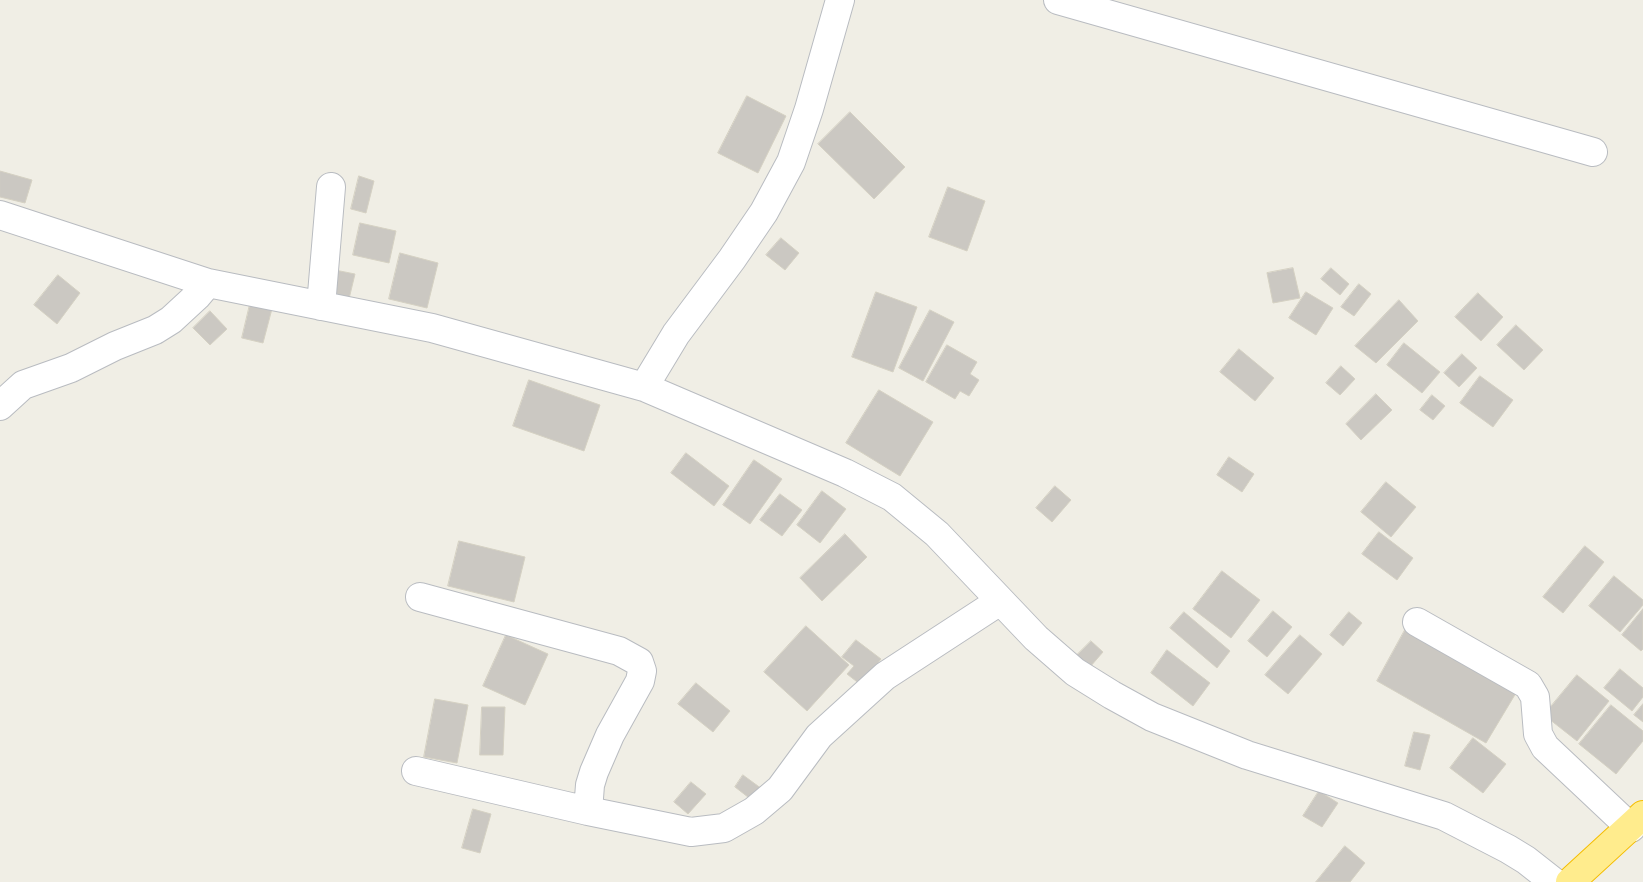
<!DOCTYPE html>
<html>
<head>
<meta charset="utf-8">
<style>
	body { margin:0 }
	canvas { display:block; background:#f0eee5 }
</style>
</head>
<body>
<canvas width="1643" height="882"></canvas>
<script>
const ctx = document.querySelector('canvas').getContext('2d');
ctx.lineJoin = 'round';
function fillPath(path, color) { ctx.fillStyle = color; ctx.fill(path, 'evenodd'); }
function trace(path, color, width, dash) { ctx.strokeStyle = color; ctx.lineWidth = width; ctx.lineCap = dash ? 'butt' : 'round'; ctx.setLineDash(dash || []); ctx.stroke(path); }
const building = new Path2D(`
	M747 96 786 116 758 173 718 153Z
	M850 112 905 167 874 199 818 144Z
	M0 171 32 180 25 203 0 197Z
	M359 176 374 181 366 213 351 209Z
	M948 187 985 201 967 251 929 237Z
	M360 223 396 231 389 263 353 255Z
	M781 238 799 253 785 270 766 255Z
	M400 253 438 263 427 308 389 299Z
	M1293 268 1300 298 1273 303 1267 273Z
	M1331 268 1349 284 1340 295 1321 279Z
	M335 270 355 274 349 299 329 294Z
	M58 275 80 293 57 324 34 305Z
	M1359 284 1371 294 1354 316 1341 307Z
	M876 292 917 307 893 372 852 357Z
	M1306 292 1333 308 1316 335 1289 318Z
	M1478 293 1503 317 1481 341 1455 317Z
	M251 300 273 305 263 343 242 338Z
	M1399 300 1418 321 1376 363 1355 346Z
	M930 310 954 322 923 381 899 368Z
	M210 311 227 329 210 345 193 328Z
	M1516 325 1543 350 1524 370 1497 345Z
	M1404 343 1440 372 1422 393 1387 365Z
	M947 345 977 362 970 374 979 380 969 396 960 391 955 399 926 382Z
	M1239 349 1274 378 1255 401 1220 372Z
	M1462 354 1477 368 1459 387 1444 373Z
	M1341 366 1355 379 1340 395 1326 383Z
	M1480 376 1513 400 1493 427 1460 403Z
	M529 380 600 405 584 451 513 426Z
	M879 390 933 422 900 476 846 443Z
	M1376 394 1392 410 1361 440 1346 424Z
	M1432 395 1445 406 1433 420 1420 410Z
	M686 453 729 486 714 506 671 473Z
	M1229 457 1254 474 1242 492 1217 475Z
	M754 460 782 479 750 524 723 505Z
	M1386 482 1416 507 1391 537 1361 512Z
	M1055 486 1071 500 1052 522 1036 508Z
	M822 491 846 509 820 543 797 525Z
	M780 494 802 510 782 536 760 520Z
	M1379 532 1413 558 1397 580 1362 554Z
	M845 534 867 557 822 601 800 578Z
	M459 541 525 557 514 602 448 586Z
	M1585 546 1604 562 1563 613 1543 597Z
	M1222 571 1260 600 1231 638 1193 609Z
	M1614 576 1643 600V605L1620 632 1589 606Z
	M1643 609V649L1641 651 1622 635Z
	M1273 611 1292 627 1267 657 1248 641Z
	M1184 612 1230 651 1217 668 1170 628Z
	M1349 612 1362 623 1343 646 1330 635Z
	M806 626 849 665 807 711 764 672Z
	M1405 630 1516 693 1486 743 1377 681Z
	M506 635 548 654 525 705 483 686Z
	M1300 635 1322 654 1288 694 1265 675Z
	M856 640 881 659 861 685 847 674 854 666 842 657Z
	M1091 641 1103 652 1090 667 1077 655Z
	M1167 650 1210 683 1193 706 1151 673Z
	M1620 669 1643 688V697L1632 711 1604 688Z
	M1577 675 1609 701 1577 741 1544 715Z
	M696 683 730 711 713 732 678 704Z
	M435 699 468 705 457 763 424 757Z
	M1643 704V722L1634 715Z
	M1611 705 1643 731V741L1616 774 1579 744Z
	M482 707H505L503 755H480Z
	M1414 732 1430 735 1420 770 1405 766Z
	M1473 738 1506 764 1483 793 1450 768Z
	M743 775 762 789 753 801 735 787Z
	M691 782 706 794 688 814 674 802Z
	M1319 791 1338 803 1322 827 1303 816Z
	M473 809 491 814 480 853 462 848Z
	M1345 846 1365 863 1350 882H1316Z`);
const street = new Path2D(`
	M1058 0 1593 152
	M0 215 208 283 432 328 644 387 845 473 892 497 937 534 1036 638 1075 672 1112 695 1152 717 1247 755 1444 816 1508 849 1526 860 1554 882
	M321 306 331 187
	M644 387 676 334 732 259 764 212 791 162 809 109 840 0
	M0 406 23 385 71 368 115 346 155 330 171 320 197 296 208 283
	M420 597 619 651 639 662 642 671 640 681 610 735 594 772 590 785 588 811
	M1417 622 1528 685 1535 697 1538 734 1545 747 1631 828
	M416 771 588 811 691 832 724 828 754 811 780 789 819 736 885 676 1000 601`);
const highway = new Path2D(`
	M1570 882 1643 815`);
fillPath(building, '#cbc8c2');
trace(building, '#d5d1c3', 1);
trace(street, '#b9bcc1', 30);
trace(highway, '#f5bd00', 30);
trace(street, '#fff', 28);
trace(highway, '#ffec8d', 28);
</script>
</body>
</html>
